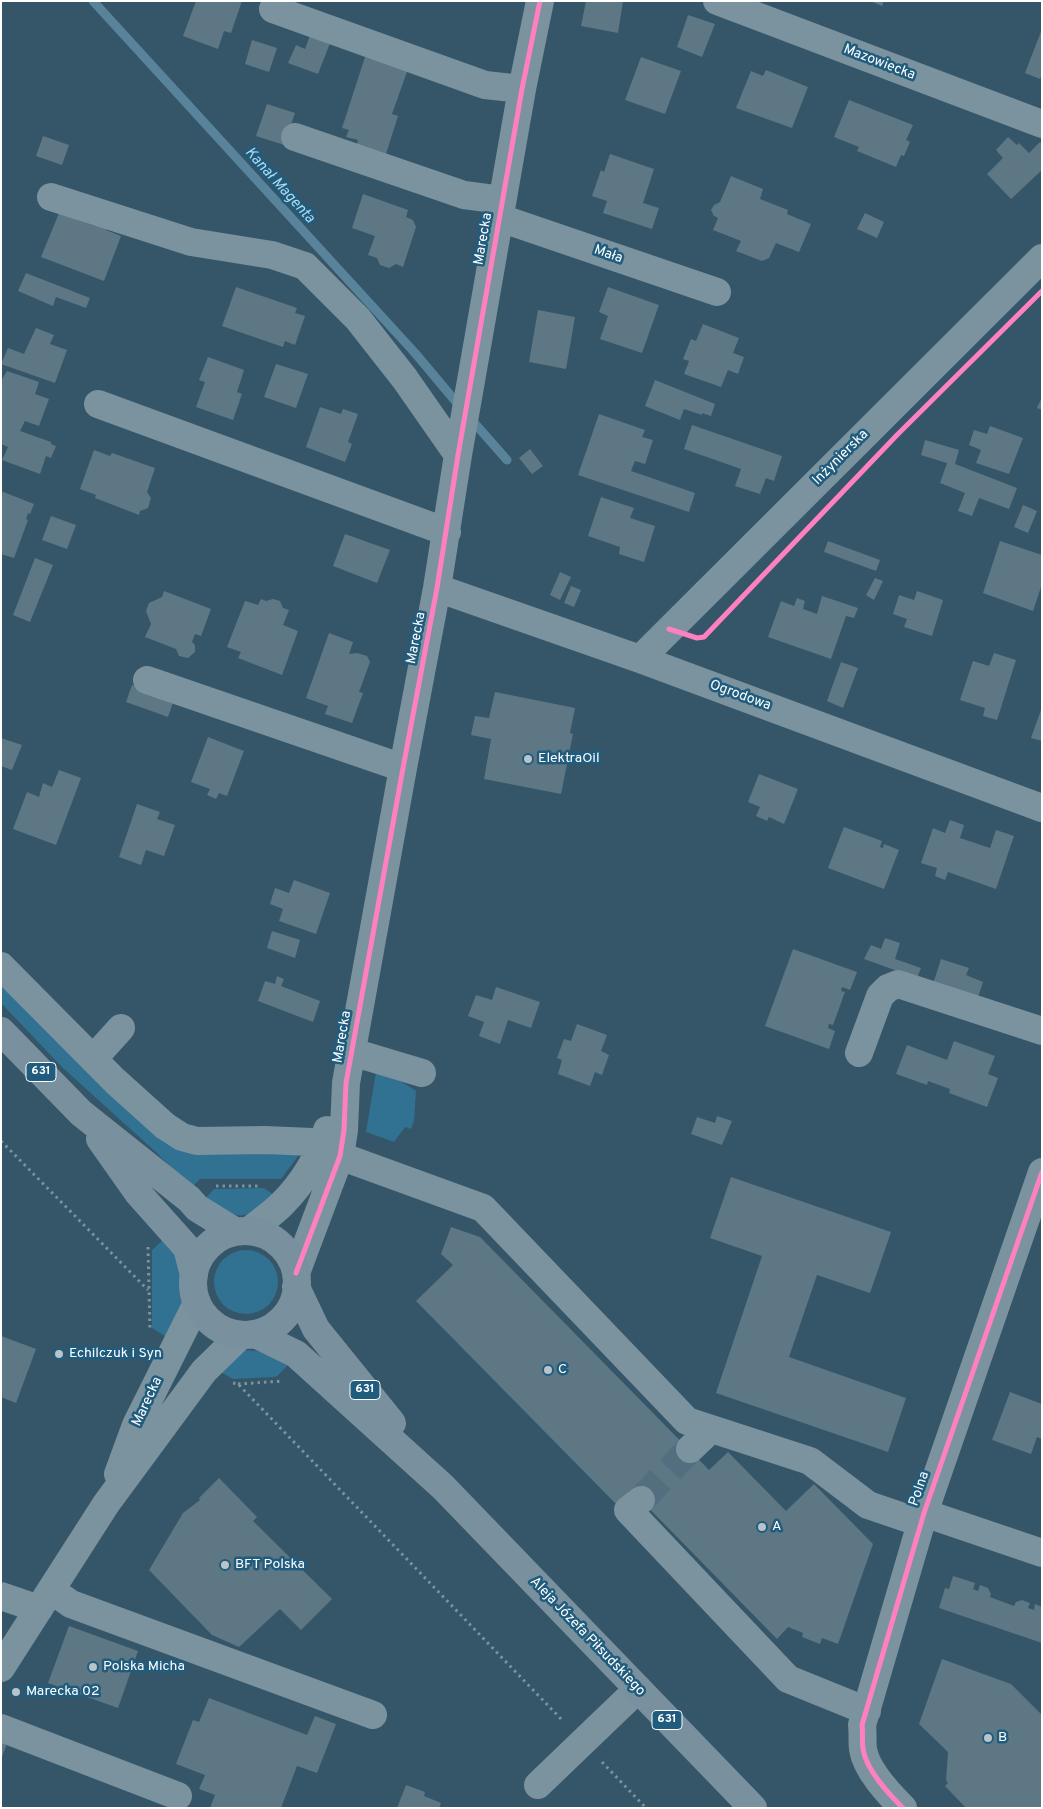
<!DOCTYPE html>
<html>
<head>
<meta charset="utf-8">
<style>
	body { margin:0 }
	#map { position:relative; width:1043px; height:1809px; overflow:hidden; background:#355668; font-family:Overpass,sans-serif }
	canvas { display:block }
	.frame { position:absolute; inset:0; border:2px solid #fff; pointer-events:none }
</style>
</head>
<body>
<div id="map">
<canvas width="1043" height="1809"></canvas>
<div class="frame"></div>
</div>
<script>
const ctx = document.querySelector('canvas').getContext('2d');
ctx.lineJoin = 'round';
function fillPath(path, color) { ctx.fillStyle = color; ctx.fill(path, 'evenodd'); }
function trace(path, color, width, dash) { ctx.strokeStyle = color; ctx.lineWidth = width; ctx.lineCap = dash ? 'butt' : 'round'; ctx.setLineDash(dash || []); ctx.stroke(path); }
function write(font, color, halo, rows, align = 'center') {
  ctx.font = font + ' Overpass,sans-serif'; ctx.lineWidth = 5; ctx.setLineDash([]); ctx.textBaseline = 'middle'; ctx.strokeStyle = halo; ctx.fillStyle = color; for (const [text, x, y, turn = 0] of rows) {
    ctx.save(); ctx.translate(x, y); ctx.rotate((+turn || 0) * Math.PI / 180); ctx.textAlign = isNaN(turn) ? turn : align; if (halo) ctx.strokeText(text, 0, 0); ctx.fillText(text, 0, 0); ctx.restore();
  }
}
const green = new Path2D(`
	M1 972 149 1122 299 1155 281 1179H200L191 1188 158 1154 63 1068 1 1003Z
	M377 1066 416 1091 414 1121 411 1129 405 1127 394 1142 366 1132Z
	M264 1188 277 1197C242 1222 240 1220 204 1200L214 1189Z
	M165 1238 179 1260 182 1304 168 1338 152 1328V1250Z
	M214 1282a32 32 0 1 1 64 0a32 32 0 1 1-64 0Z
	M243 1350 258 1351 289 1364 277 1376 274 1377 233 1379 217 1370Z`);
const stream = new Path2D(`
	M93 1 415 353 462 409
	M470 418 507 460`);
const building = new Path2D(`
	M196 1H242L231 33 224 31 218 49 183 36Z
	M586 1H623L618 33 581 26Z
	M870 1H884L882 6Z
	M688 15 715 24 702 57 677 47Z
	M1042 29V73L1040 79 1025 73Z
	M312 30 332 38 318 74 288 63 296 45 305 49Z
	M252 40 277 48 269 72 245 64Z
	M366 54 408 69 392 114 398 116 385 157 356 147 358 140 346 137 349 130 342 128Z
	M641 57 681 71 665 114 625 100Z
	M766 70 808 87 792 128 736 108 751 71 763 76Z
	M849 100 913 125 906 140 910 142 904 156 901 155 896 167 857 151 859 147 834 137Z
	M267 104 295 113 284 145 256 136Z
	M43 136 69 145 62 165 36 156Z
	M1008 137 1017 145 1019 143 1029 153 1040 142 1042 145V170L1011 199 987 174 1003 158 996 150Z
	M610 154 654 169 643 203 659 208 652 229 603 213 607 201 592 196 601 170 604 172Z
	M731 176 763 189 760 199 788 210 787 214 811 224 799 252 776 243 769 258 762 261 736 251 741 241 713 230 718 218 714 216 711 210 714 205 720 202Z
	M363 194 408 210 406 217 413 220 416 227 403 267 396 264 389 268 380 265 377 258 368 255 375 236 352 228Z
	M59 213 95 226 97 222 107 225 106 230 121 236 104 281 41 257Z
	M865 213 884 222 877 238 857 229Z
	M26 273 90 298 86 308 56 297 53 306 18 291Z
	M236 287 297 308 295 313 305 316 295 345 285 341 283 347 222 326Z
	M608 287 659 305 642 353 600 339 608 316 599 312Z
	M538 310 575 317 566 369 529 362Z
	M703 324 739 338 733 353 744 357 738 374 728 370 721 387 684 374 689 361 683 359 691 339 696 341Z
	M36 328 54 335 50 344 67 350 55 383 1 364 8 348 24 354Z
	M208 357 244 370 237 392 242 394 233 420 196 407 205 382 199 380Z
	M276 364 308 374 296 408 264 397Z
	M7 371 39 382 35 394 49 399 39 426 25 421 20 431 51 442V444L56 446 51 458 46 456 40 474 2 460 8 447 1 444V381Z
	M655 380 715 404 711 416 702 413V415L684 409 680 420 645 406Z
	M1042 397V410L1037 408Z
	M320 407 341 414 343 409 358 414 348 442 352 444 345 462 306 447Z
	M599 414 645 430 642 437 653 440 645 464 635 461 631 471 695 493 689 512 578 475Z
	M692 425 782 456 774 481 766 478 760 494 735 486 741 469 684 449Z
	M990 426 1023 438 1009 474 976 463 981 450 969 445 974 430 987 434Z
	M925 440 959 450 955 464 1017 488 1009 509 979 498 972 516 958 511 965 493 940 483 947 463 921 455Z
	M530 449 543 466 532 474 519 458Z
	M94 450 110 456 112 453 155 468 147 492 151 498 148 508 140 511 139 515 95 498 96 495 80 489Z
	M1 491 34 504 30 514 28 513 26 519 28 520 14 558 1 554Z
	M601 497 634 508 630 518 655 526 644 562 619 554 620 547 588 536Z
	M1023 505 1037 511 1028 533 1014 527Z
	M51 516 76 525 67 549 42 540Z
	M345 534 390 550 377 583 333 566Z
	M828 541 880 560 876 571 824 552Z
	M1000 541 1042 555V584L1033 611 983 593Z
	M35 558 53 565 30 622 13 615Z
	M560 572 571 577 560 600 550 595Z
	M875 578 883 581 874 600 866 595Z
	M571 586 581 590 574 607 564 603Z
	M164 591 211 609 201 636 195 634 192 642 195 645V652L188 658 179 656 176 649 145 637 151 624 146 611 149 603 162 597Z
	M917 591 943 600 932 636 904 627 907 619 893 614 899 595 914 600Z
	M822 596 858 608 854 618 846 616 831 659 768 637 781 601 794 606 797 598 805 601 803 609 817 614Z
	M261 599 266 601 273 599 280 601 283 608 289 610 283 625 298 631 282 675 238 658 241 652 227 647 245 601 258 605Z
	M329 633 353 642 349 654 357 653 367 656 370 662 359 692 363 693 352 723 325 714 328 706 306 698Z
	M994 653 1016 660 997 720 983 716 985 708 960 700 973 661 989 666Z
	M841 662 858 668 843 708 827 701Z
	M132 685 174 700 168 717 126 702Z
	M495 692 575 708 570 733 573 734 561 794 484 779 491 739 471 735 475 716 489 718Z
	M1042 707V741L1031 738Z
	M208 737 244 751 227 796 219 793 216 799 207 795 210 789 191 782Z
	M1 738 22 745 12 770 1 766Z
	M59 770 81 778 56 845 13 829 27 792 39 797 43 783 52 787Z
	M759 774 798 789 784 824 769 817 767 821 756 816 760 807 748 802Z
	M137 804 160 812 157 819 175 825 164 856 146 850 141 865 119 857Z
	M950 820 964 825 960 838 990 848 996 830 1014 836 996 889 948 872 945 880 935 876 937 868 921 863 933 828 945 833Z
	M844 827 882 841 880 847 883 848 884 844 899 850 884 889 828 868Z
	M294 880 330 893 316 934 279 921 283 909 270 904 275 888 289 893Z
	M272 931 300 940 295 958 267 948Z
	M885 938 900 943 895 959 921 968 917 978 864 959 871 945 881 949Z
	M793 949 857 972 850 990 842 987 841 991 845 992 833 1025 829 1024 828 1028 835 1031 829 1049 765 1026Z
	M941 959 969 968 966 975 983 982 977 1000 933 984Z
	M277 976 284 979 281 986 320 1001 313 1022 258 1001 265 981 275 984Z
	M496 987 540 1002 531 1028 508 1020 500 1044 479 1036 484 1022 468 1016 476 995 492 1000Z
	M577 1024 607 1035 601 1051 609 1055 602 1075 595 1072 590 1086 558 1074 562 1060 557 1058 564 1039 571 1041Z
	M954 1041 995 1056 988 1074 998 1078 987 1107 949 1093 950 1089 928 1081 927 1085 896 1074 907 1045 947 1060Z
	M717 1116 732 1121 722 1145 691 1134 697 1117 715 1123Z
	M731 1177 891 1232 870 1293 817 1275 789 1357 906 1398 888 1452 716 1393 762 1256 710 1238Z
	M451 1227 480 1237 709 1470 728 1452 786 1511 814 1484 873 1544 838 1644 822 1638 820 1644 802 1637 803 1633 788 1627 777 1639 631 1490 616 1504 416 1301 453 1265 441 1254Z
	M1 1336 36 1349 16 1403 1 1397Z
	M1010 1392 1042 1404V1439L1037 1437 1031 1454 992 1440Z
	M219 1478 257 1517 253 1521 332 1599 301 1630 280 1609 239 1647 212 1635 149 1570 183 1513 200 1500 199 1498Z
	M953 1576 975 1583 973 1589 978 1591 980 1585 988 1588 991 1594 990 1597 1014 1606 1016 1602 1022 1600 1030 1603 1028 1608 1034 1610 1035 1604 1042 1607V1643L939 1608 945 1588 949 1589Z
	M69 1626 138 1651 118 1708 48 1683Z
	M942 1659 1011 1684 1042 1715V1808H966L945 1786 948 1783 946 1780 948 1752 919 1724Z
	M209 1698 307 1735 315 1716 336 1724 317 1773 297 1766 281 1808H210L215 1795 199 1789 205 1775 176 1764 193 1720 199 1722Z
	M1 1740 5 1742 6 1746 1 1760Z
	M406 1785 425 1792 424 1796 441 1803 439 1808H397Z`);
const minorTunnel = new Path2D(`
	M641 1500 690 1449`);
const path = new Path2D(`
	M1 1141 148 1290
	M216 1186H260
	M148 1247 150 1330
	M233 1383 238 1384 563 1721
	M238 1384 283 1381
	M602 1762 646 1808`);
const minor = new Path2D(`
	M717 1 1042 124
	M273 9 485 85 522 89
	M295 137 464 195 502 200
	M51 197 191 242 272 255 305 266 358 319 405 379 458 455
	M500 218 717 292
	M98 404 447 532
	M437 588 640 659 1042 808
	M640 659 1042 258
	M147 680 403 768
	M1 966 115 1081 165 1126 182 1137 197 1141 265 1140 312 1142 321 1149
	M352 1052 422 1073
	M859 1053 880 996 888 988 898 984 1042 1031
	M93 1059 121 1028
	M340 1156 483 1208 687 1421 810 1461 868 1505 921 1523
	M249 1231C260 1222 272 1214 282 1204 303 1183 318 1158 327 1130
	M296 1273 340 1156 344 1130 346 1083 403 768 437 588 458 455 522 89 540 1
	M690 1449 711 1429
	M118 1474 136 1425 197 1303
	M641 1500 628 1510 788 1679 867 1711
	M924 1513 1042 1553
	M51 1590 71 1604 373 1715
	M1 1596 39 1609
	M1 1668 106 1504 204 1371 241 1335
	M1 1728 178 1796
	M538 1785 638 1689
	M903 1808C889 1794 866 1770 863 1749 862 1741 863 1733 862 1725L924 1513 1042 1172`);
const major = new Path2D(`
	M1 1031 81 1113 189 1199 197 1208 236 1232
	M100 1139 138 1193 187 1248 194 1275
	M193 1283a52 52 0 1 1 104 0a52 52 0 1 1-104 0Z
	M296 1287 316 1329 392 1423
	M255 1334 296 1354 443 1487 753 1808`);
const cycleway = new Path2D(`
	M669 629 697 638 704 637 897 435 1042 291
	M296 1273 340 1156 344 1130 346 1083 403 768 437 588 458 455 522 89 540 1
	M903 1808C889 1794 866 1770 863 1749 862 1741 863 1733 862 1725L924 1513 1042 1172`);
const markers = [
	[528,759,5,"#b8c4ca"],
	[59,1354,5,"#b8c4ca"],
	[548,1370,5,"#b8c4ca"],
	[762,1527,5,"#b8c4ca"],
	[225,1565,5,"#b8c4ca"],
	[93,1667,5,"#b8c4ca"],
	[16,1692,5,"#b8c4ca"],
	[988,1738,5,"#b8c4ca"]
];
const shields = [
	[41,1072,30],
	[365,1390,30],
	[667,1720,30]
];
const shieldNames = [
	["631",41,1072],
	["631",365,1390],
	["631",667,1720]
];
const streetNames = [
	["Mazowiecka",879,63,21],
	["Marecka",484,239,-80],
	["Mała",608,255,19],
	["Inżynierska",841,458,-45],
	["Marecka",417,638,-79],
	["Ogrodowa",740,696,20],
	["Marecka",343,1037,-80],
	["Marecka",148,1402,-65],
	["Polna",920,1489,-71],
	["Aleja Józefa Piłsudskiego",587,1637,46]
];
const poiNames = [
	["ElektraOil",538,759],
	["Echilczuk i Syn",69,1354],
	["C",558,1370],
	["A",772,1527],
	["BFT Polska",235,1565],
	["Polska Micha",103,1667],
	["Marecka 02",26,1692],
	["B",998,1738]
];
const waterNames = [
	["Kanał Magenta",279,186,48]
];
fillPath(green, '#317192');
trace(stream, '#58839a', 9);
fillPath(building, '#5e7784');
trace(minorTunnel, '#536f7f', 28, [28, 14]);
trace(path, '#7b929f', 3, [2.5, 4]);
trace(minor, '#7b929f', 28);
trace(major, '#79909e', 28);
trace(cycleway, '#ff80c0', 5);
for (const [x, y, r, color] of markers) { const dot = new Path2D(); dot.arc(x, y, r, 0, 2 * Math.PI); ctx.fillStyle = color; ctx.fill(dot); trace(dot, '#205c7d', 2); }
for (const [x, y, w] of shields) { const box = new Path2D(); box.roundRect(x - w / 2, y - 9.5, w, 19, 4); ctx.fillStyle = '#205c7d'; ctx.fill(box); trace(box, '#fff', 1); }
write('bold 12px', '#fff', null, shieldNames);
write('14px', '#fff', '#205c7d', streetNames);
write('14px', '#fff', '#205c7d', poiNames, 'left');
write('italic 15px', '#afd9ee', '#205c7d', waterNames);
</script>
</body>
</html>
